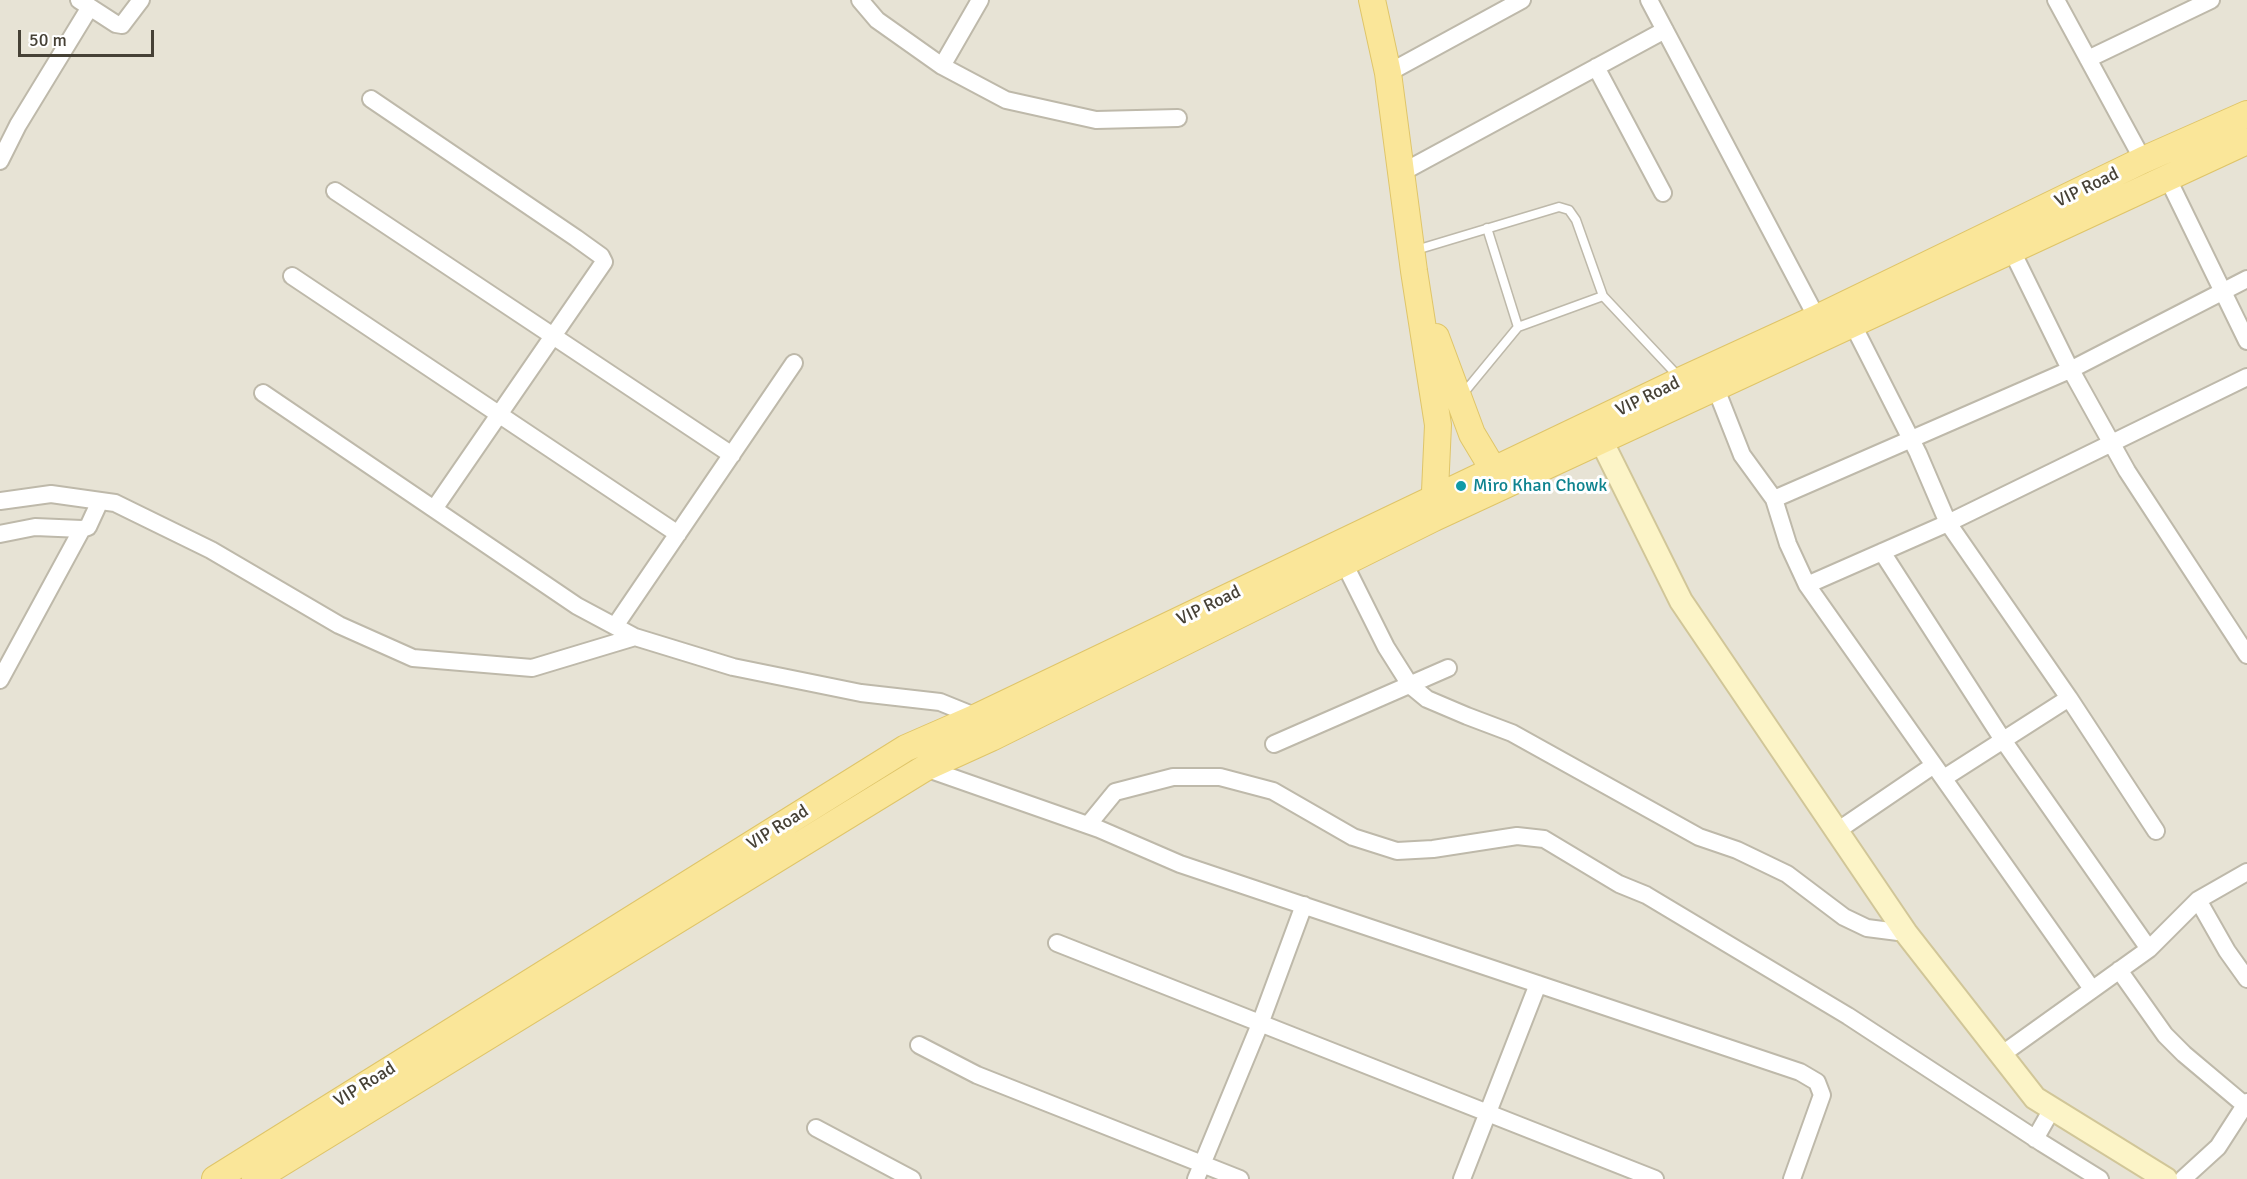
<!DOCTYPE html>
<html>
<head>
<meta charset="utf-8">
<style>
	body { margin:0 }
	#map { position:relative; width:2247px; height:1179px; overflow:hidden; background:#f3f0e7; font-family:Signika,sans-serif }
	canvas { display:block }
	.scale { position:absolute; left:18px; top:30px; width:136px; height:27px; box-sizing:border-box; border:3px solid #464136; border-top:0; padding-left:8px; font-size:18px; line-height:21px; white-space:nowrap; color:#464136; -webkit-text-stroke:4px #fff; paint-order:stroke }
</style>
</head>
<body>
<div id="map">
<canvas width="2247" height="1179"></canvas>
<div class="scale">50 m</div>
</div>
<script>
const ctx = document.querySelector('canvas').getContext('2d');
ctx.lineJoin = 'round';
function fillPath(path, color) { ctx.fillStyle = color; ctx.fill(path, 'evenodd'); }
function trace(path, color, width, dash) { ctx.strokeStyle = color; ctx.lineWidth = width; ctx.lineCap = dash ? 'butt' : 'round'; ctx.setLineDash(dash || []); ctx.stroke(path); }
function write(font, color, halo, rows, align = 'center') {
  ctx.font = font + ' Signika,sans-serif'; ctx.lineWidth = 6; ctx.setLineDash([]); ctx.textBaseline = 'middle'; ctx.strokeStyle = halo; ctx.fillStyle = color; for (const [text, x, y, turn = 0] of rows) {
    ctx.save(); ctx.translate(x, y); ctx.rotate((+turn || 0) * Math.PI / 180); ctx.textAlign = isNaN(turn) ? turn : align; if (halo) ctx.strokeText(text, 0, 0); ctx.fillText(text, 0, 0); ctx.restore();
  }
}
const residential = new Path2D(`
	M0 0H2247V1179H0Z`);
const lane = new Path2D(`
	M1487 228 1518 327
	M1416 250 1559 207 1569 210 1576 220 1603 296 1679 377
	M1462 395 1518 327 1603 296`);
const street = new Path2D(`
	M79 0 116 24 122 25 141 0
	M860 0 877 20 942 66 1006 100 1096 120 1178 118
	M1649 0 1817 318
	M2056 0 2143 160
	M2088 59 2211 0
	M942 66 980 0
	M1596 67 1663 193
	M1388 73 1522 0
	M371 99 576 238 601 256 604 262 434 509
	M0 161 18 125 90 7
	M1401 173 1665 30
	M2167 177 2247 341
	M335 191 732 455
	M2011 249 2067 363 2127 471 2247 655
	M292 276 678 534
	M1852 323 1918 453 1948 523 2069 698 2156 831
	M1716 389 1742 455 1774 499 1788 544 1807 585 2092 989
	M263 393 577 606 635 637 733 667 861 693 940 702 977 717 980 722
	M1774 499 2072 369 2247 279
	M0 501 51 494 115 503 211 550 339 625 413 658 532 668 635 637
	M0 534 35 527 82 529 88 527 100 501
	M1882 552 2003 740 2149 949
	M1344 563 1386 647 1410 685 1427 699 1467 716 1512 733 1699 837 1737 850 1787 874 1844 917 1867 928 1906 933
	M1807 585 1948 523 2247 377
	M615 626 794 363
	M0 680 82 529
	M1274 744 1448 668
	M925 768 1099 829 1180 864 1800 1072 1817 1082 1822 1095 1792 1179
	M1944 778 2069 698
	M1088 825 1115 792 1173 777H1220L1273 791 1353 837 1397 851 1433 849 1517 836 1544 839 1619 884 1646 895 1848 1016 2042 1143 2100 1179
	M1837 831 1934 765
	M2198 900 2227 951 2247 979
	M1057 943 1655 1179
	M2119 970 2165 1035 2184 1054 2247 1107
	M919 1045 977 1075 1240 1179
	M2001 1055 2149 949 2198 900 2247 872
	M816 1128 912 1179
	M2035 1139 2052 1109
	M1196 1179 1260 1024 1304 905
	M1462 1179 1538 984
	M2183 1179 2218 1147 2247 1102`);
const secondary = new Path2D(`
	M1593 424 1681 601 1906 933 2035 1098 2166 1179`);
const primary = new Path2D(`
	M1372 0 1388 73 1414 271 1438 425 1434 513
	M1436 337 1472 434 1502 484
	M215 1179 906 748 977 717 1682 380 1817 318 2143 160 2247 114
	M255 1179 925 768 991 738 1434 518 2247 141`);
const markers = [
	[1461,486,6,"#0f9aa8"]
];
const streetNames = [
	["VIP Road",2087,188,-26],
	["VIP Road",1648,397,-26],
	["VIP Road",1209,606,-26],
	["VIP Road",778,828,-32],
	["VIP Road",365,1085,-32]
];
const cultureNames = [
	["Miro Khan Chowk",1473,486]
];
fillPath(residential, '#e7e3d5');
trace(lane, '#beb9aa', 11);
trace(street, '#beb9aa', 20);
trace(secondary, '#d1c698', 26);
trace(primary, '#dfc569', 28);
trace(lane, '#fff', 8);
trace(street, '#fff', 16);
trace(secondary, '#fcf4c7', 22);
trace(primary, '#fae699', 26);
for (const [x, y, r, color] of markers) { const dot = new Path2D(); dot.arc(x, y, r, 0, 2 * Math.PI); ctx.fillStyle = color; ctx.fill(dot); trace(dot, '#fff', 2); }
write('18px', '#464136', '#fff', streetNames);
write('18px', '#0d838f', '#fff', cultureNames, 'left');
</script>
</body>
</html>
